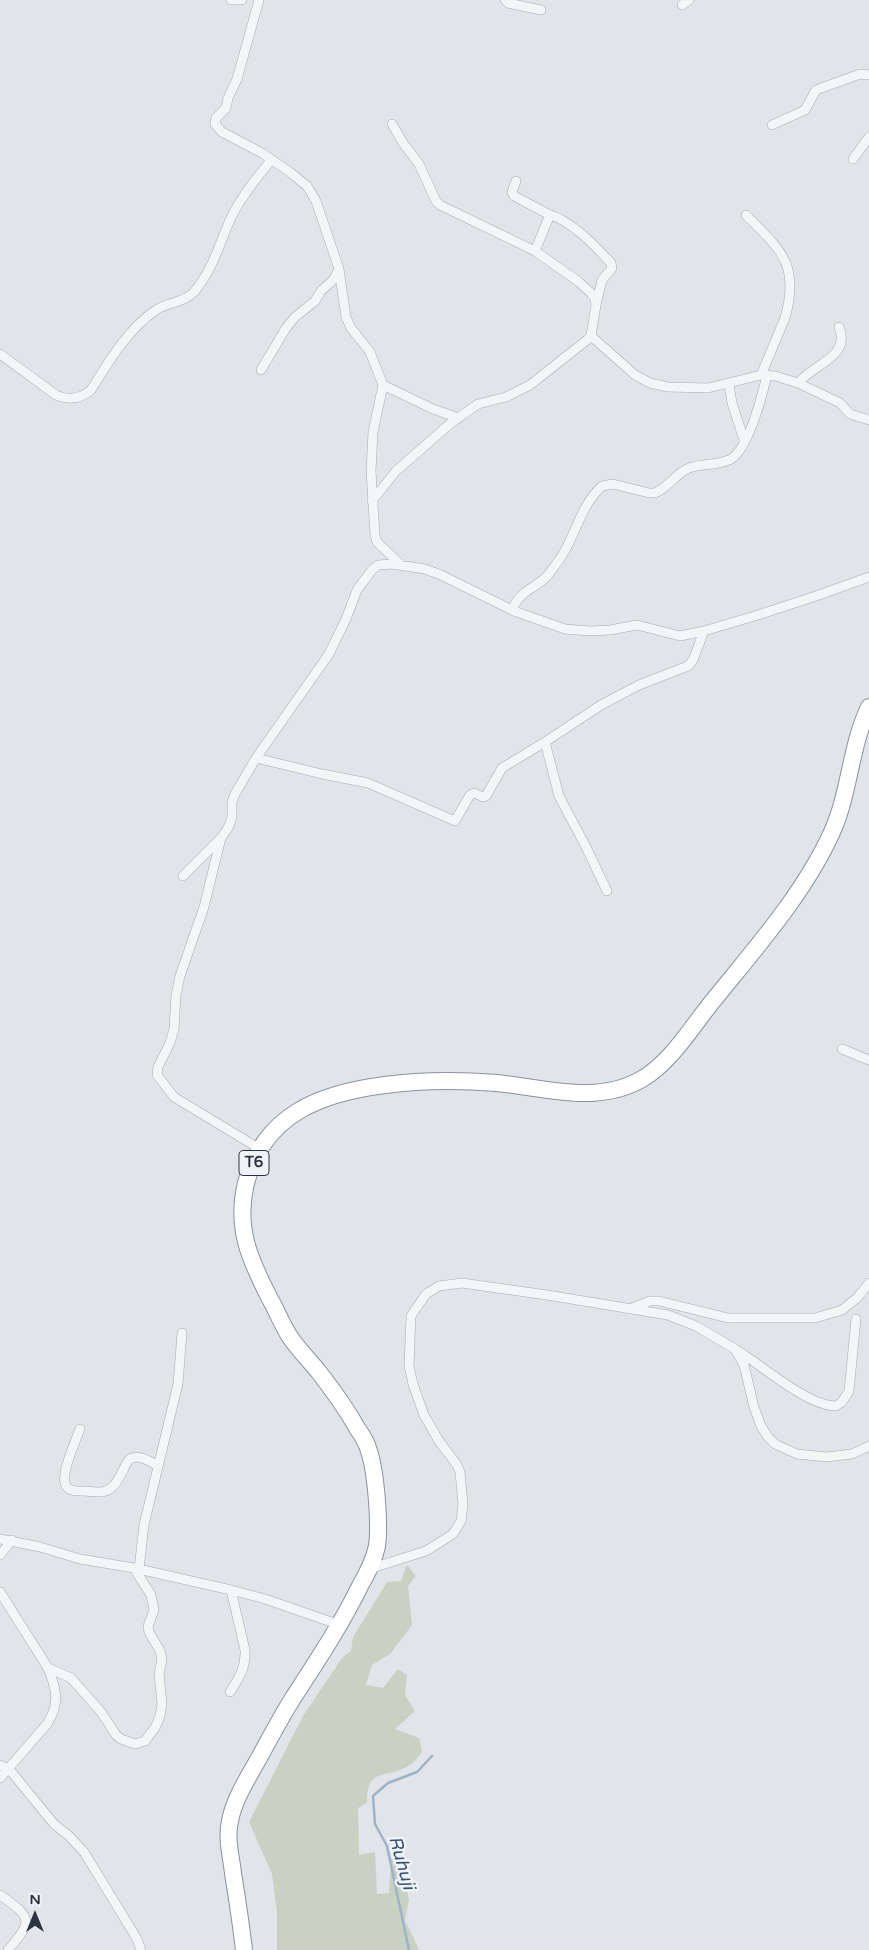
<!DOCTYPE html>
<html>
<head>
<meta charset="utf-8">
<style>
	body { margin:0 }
	#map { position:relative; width:869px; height:1950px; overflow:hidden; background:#e1e4e9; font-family:"Varela Round",sans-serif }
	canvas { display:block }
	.north { position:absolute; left:10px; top:1890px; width:50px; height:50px; -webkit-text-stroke:4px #f0f3f6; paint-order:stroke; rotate:0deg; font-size:14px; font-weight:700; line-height:20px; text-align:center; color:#2a3340 }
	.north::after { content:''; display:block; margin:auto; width:18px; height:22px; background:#2a3340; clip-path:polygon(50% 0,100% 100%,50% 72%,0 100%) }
</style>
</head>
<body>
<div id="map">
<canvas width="869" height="1950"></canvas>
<div class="north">N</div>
</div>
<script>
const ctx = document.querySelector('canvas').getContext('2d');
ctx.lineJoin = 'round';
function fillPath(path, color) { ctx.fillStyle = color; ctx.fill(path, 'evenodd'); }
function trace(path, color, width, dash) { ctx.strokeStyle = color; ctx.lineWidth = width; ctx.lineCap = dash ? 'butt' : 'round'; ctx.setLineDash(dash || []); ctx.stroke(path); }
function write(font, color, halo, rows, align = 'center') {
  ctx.font = font + ' "Varela Round",sans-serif'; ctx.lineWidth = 5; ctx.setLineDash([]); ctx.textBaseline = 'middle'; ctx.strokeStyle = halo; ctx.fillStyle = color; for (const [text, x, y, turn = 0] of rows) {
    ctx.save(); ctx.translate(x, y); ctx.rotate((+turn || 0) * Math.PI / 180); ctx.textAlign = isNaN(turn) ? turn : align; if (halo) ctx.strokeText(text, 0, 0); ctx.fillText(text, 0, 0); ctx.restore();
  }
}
const green = new Path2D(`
	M407 1565 416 1576 408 1586 412 1625 390 1654 372 1665 366 1685 383 1688 398 1669 407 1675 405 1695 415 1711 395 1729 419 1738 422 1752C418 1757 413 1764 408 1766 385 1780 367 1766 367 1803L358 1808 359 1855 375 1852 377 1894 389 1893 391 1860 396 1852 409 1899 405 1920 419 1950H277V1912L272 1874 249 1822 303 1716 342 1658 351 1651 353 1637 387 1582 401 1581Z`);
const stream = new Path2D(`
	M409 1950 387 1846 375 1824 373 1796 388 1783 417 1772 432 1756`);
const street = new Path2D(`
	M231 0H242
	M259 0 237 79 228 98 226 108 216 118 215 124 222 132 262 153 291 173 307 186 316 201 339 269 346 317 351 328 370 352 383 385 373 432 371 471 375 535 377 542 401 565
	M505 0 508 3 541 10
	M682 5 689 0
	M772 125 805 110 816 90 860 74 869 75
	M853 159 869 137
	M516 181 512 192 514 196 548 214 549 217 535 251
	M548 214C572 221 594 245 611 263L612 268 602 280 596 305
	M746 215C781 250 800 265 785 318L761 375
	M591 336 635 375 650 383 668 387 708 388 761 375 775 376 798 383 840 403 850 414 869 420
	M0 354 56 395C69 401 80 399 91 390 109 361 128 329 156 310 168 302 184 303 194 292 212 271 219 245 230 220 240 198 256 179 271 160
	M261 370 286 328 295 317 315 301 321 291 333 280 339 270
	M798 383C815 363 851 357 839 327
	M729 384 732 403 744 440
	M383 385 433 409 459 418
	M372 501 396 471 451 423 478 404 506 397 530 385 587 340 591 336 596 305 595 299 591 293 579 282 535 251 440 205 436 201 419 164 403 143 392 124
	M512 610C520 591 530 591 544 579 549 575 553 568 557 563 575 540 579 507 602 486L613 484 649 493H655C668 488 676 473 689 468 702 463 718 466 731 459 749 448 762 396 767 375
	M545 742 559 796 585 845 607 891
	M256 758 322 774 368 783 455 821 470 795 474 793 483 797 486 796 502 768 545 742 601 705 639 685 688 666 693 660 704 631
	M221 838 204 907 180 976 176 995 174 1029 170 1043 158 1067 157 1075 174 1097 260 1149
	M183 876 222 837 229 826 232 817V802L235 794 256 758 329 654 346 619 357 590 372 570 378 565 391 564 425 569 441 575 514 611 565 629 590 631 610 630 637 625 680 636 704 631 758 615 816 596 869 577
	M842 1049 869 1060
	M632 1308 650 1301H659L728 1318H815L842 1310 857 1298 869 1283
	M735 1349C762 1365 807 1406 836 1406L842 1402 849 1391 856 1319
	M80 1429C76 1440 58 1479 67 1487 71 1492 79 1491 85 1491 94 1492 104 1494 111 1488 120 1482 125 1462 130 1459 139 1454 150 1461 158 1466
	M0 1539 40 1547 80 1559 134 1568 231 1590 265 1599 340 1625
	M0 1555 12 1540
	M139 1569 144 1525 178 1384 182 1333
	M369 1569 426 1551 453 1534 461 1521 463 1504 460 1472 457 1465 439 1441 424 1415 413 1384 409 1366 411 1316 426 1294 439 1286 462 1283 547 1295 668 1315 696 1326 735 1349 744 1365 754 1407 761 1426 768 1437 775 1444 797 1454 827 1457 852 1454 869 1446
	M0 1592 48 1668C57 1690 60 1704 47 1724L0 1778
	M48 1668 71 1678 101 1712 116 1735 121 1739 135 1744 145 1741 156 1726 160 1716 162 1704 159 1674 162 1659 160 1651 149 1632 148 1626 154 1610 151 1595 134 1568
	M230 1692C239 1678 246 1668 245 1650L231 1590
	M0 1765 9 1769 54 1824 69 1836 84 1852 137 1939 141 1950
	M0 1895C33 1918 33 1921 8 1950`);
const highway = new Path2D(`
	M244 1950C241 1924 237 1898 233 1873 231 1855 226 1839 230 1821 234 1799 248 1778 259 1758 270 1738 281 1717 293 1698 317 1661 341 1625 360 1586 367 1574 374 1560 377 1546 380 1524 376 1472 369 1451 367 1443 362 1435 357 1428 346 1408 332 1389 318 1371 309 1360 298 1349 290 1337 282 1325 277 1311 270 1299 250 1260 235 1228 246 1183 264 1114 321 1093 385 1085 422 1080 460 1080 497 1083 546 1088 597 1105 642 1079 671 1062 691 1028 712 1002 754 950 804 894 832 832 850 792 850 747 869 707`);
const shields = [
	[254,1163,30]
];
const shieldNames = [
	["T6",254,1163]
];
const waterNames = [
	["Ruhuji",401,1863,74]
];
fillPath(green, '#c7d2c3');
trace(stream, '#9eb3c7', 2.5);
trace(street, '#a6abb3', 10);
trace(highway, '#89929f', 18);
trace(street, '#f3f5f7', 9);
trace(highway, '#fff', 16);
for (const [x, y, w] of shields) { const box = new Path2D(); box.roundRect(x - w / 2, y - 12.5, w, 25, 4); ctx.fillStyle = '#f0f3f6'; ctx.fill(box); trace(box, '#2a3340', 1); }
write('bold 15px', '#2a3340', null, shieldNames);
write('italic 18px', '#375371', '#f0f3f6', waterNames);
</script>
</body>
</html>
